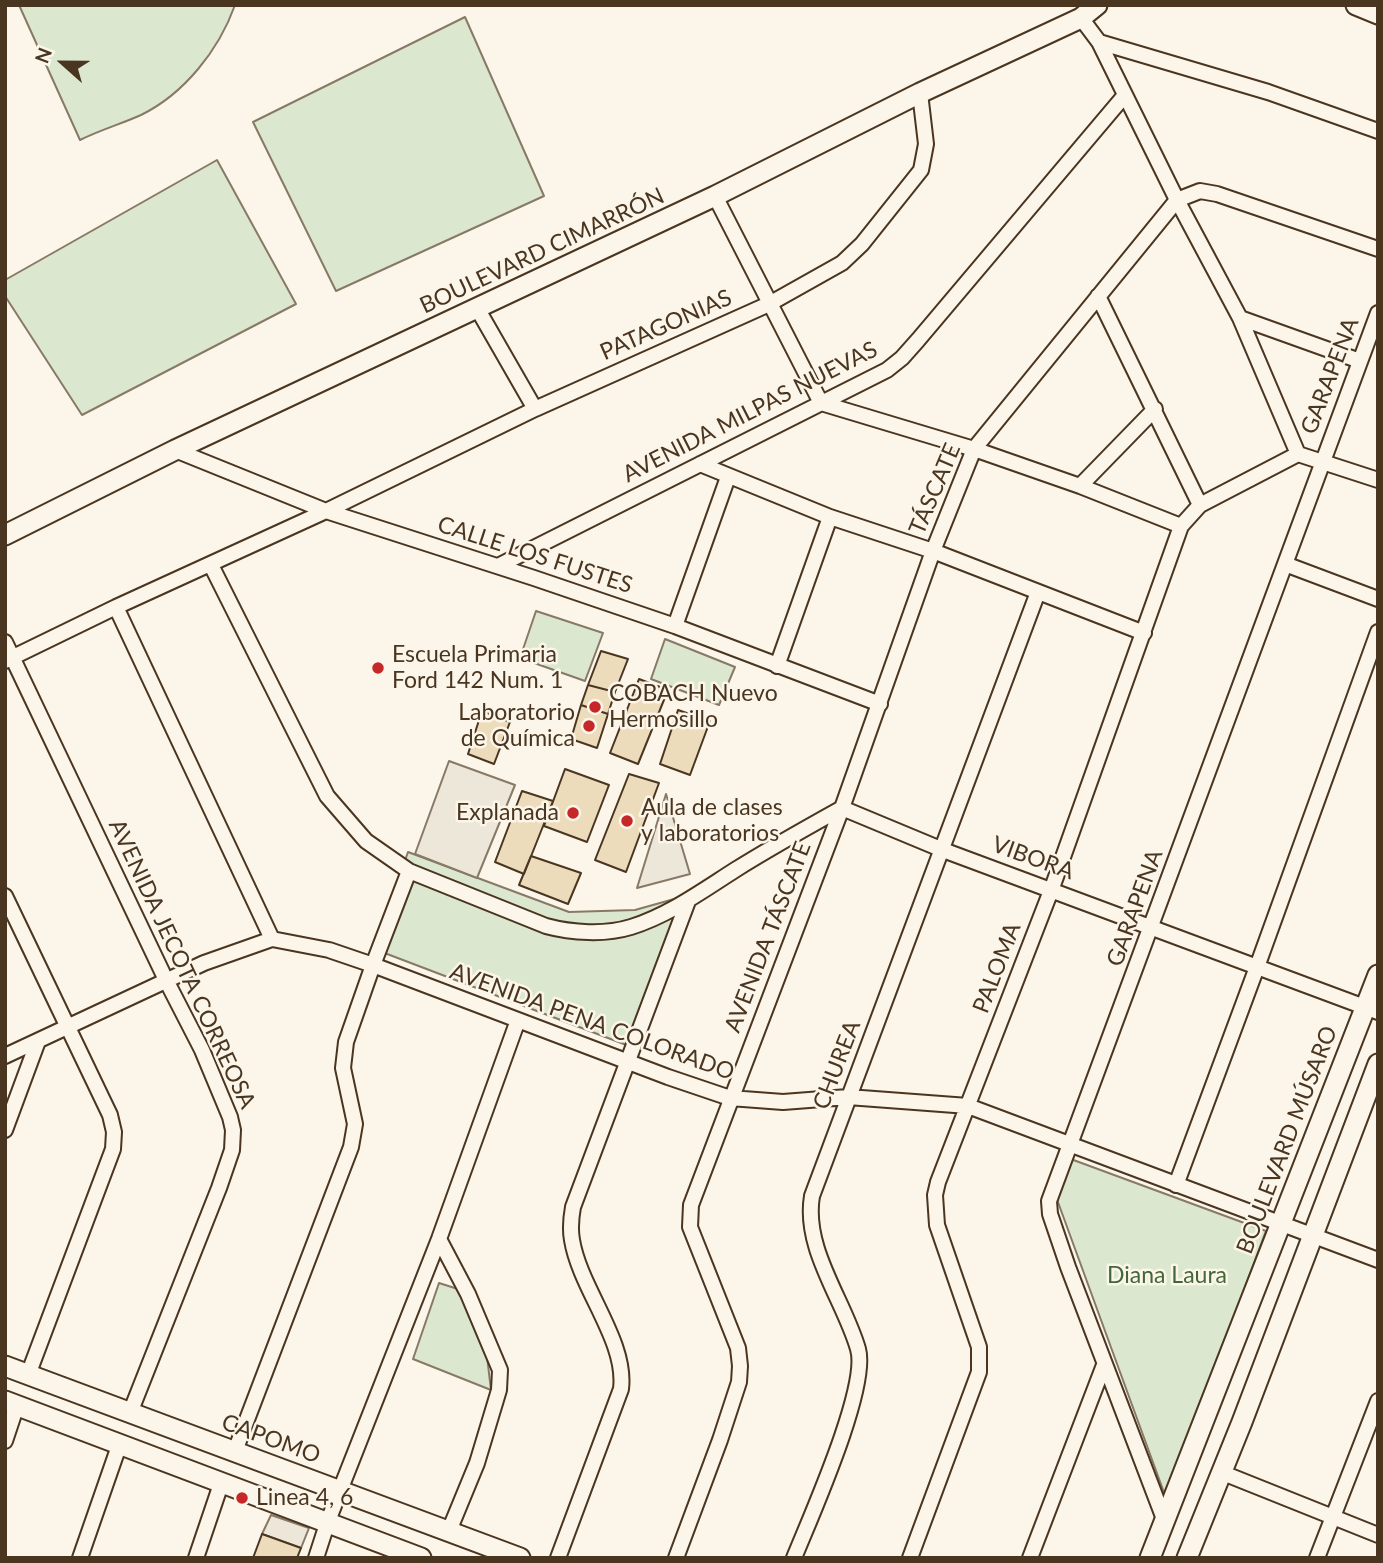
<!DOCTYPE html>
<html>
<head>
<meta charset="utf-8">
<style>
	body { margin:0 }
	#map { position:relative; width:1383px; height:1563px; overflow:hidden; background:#fbf6e9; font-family:Lato,sans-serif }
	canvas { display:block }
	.frame { position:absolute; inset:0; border:7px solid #4a3520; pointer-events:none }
	.north { position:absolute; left:28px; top:28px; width:70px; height:70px; -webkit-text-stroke:5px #fbf6e9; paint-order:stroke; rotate:291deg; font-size:19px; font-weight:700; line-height:28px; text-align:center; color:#4a3520 }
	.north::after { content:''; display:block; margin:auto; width:24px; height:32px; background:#4a3520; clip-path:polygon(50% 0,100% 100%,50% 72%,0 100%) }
</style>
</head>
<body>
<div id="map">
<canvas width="1383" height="1563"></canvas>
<div class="frame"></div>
<div class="north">N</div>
</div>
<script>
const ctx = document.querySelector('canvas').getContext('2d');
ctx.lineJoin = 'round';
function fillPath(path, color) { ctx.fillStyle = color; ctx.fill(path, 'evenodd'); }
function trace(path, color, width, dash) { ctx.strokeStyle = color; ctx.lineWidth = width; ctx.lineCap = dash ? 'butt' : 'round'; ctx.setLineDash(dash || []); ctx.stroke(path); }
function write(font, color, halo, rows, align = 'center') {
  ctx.font = font + ' Lato,sans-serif'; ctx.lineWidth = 5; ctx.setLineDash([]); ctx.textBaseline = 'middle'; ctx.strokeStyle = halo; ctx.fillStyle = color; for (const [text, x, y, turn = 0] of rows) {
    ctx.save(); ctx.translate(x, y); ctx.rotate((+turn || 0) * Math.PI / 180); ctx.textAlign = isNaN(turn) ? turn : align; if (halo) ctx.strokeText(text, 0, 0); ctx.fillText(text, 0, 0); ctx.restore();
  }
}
const green = new Path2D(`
	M19 5H235C219 50 184 94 141 115 121 124 100 130 80 140Z
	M465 17 544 196 336 291 253 122Z
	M217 160 296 304 82 415 5 296V280Z
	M536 611 603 633 585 681 520 658Z
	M665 639 735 667 719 705 651 679Z
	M408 852 569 912 635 910 692 894 629 1046 374 949Z
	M1068 1158 1266 1231 1166 1498 1055 1194Z
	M439 1283 461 1290 485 1340 491 1390 413 1359Z`);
const parking = new Path2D(`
	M449 761 515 785 477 878 415 854Z
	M666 794 690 874 637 888Z
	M271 1515 309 1528 301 1548 262 1534Z`);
const building = new Path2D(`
	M601 651 628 659 615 692 588 685Z
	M639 679 668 690 638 764 610 753Z
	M588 685 615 692 608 714 581 705Z
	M581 705 608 714 597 748 571 739Z
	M678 710 710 721 690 775 660 764Z
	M482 711 510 722 494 764 468 754Z
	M565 769 609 785 587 842 544 826Z
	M629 774 659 783 626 872 595 860Z
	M522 791 553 801 524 874 495 862Z
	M531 856 581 873 568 904 519 885Z
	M262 1534 301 1548 297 1558H253Z`);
const street = new Path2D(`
	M1081 18 1099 42 1268 92 1378 131
	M1099 42 1177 200 1240 318 1298 454 1378 480
	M715 196 821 403 974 449 1080 486 1181 526
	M1098 296 1200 505
	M477 308 535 409
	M1240 318 1360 361
	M175 450 326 511 534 578 675 626 880 704
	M700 464 830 517 933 551 1144 633
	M1080 486 1155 409
	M1285 564 1378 599
	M211 565 327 796 366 841 409 871 546 926C572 933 605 935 631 927 669 915 702 891 735 870 770 848 806 828 842 808L943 850 1378 1012
	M498 566 887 370 902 358 918 340 1125 95
	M116 607 272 939
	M675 626 728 477
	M5 642 166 980 202 1050 230 1117 233 1130 232 1150 219 1188 130 1413
	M5 661 116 607 326 511 535 409 769 304 842 263 862 244 921 170 926 144 920 93
	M777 666 830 517
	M5 896 110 1115 114 1132 113 1149 28 1375
	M5 1056 204 963 272 939 329 950 373 965 668 1077 730 1098 783 1102 848 1097 968 1106 1378 1260
	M5 1130 38 1041
	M1176 1185 1257 967 1378 632
	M439 1239 468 1294 500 1370 499 1390 477 1463 449 1531
	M5 1441 17 1405
	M235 1451 351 1147 355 1124 343 1068 346 1042 373 965 409 871
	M1223 1473 1378 1535
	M1164 1519 1068 1267 1050 1214 1049 1201 1378 313
	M80 1558 120 1443
	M196 1558 222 1481
	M316 1558 328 1521 439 1239 518 1020
	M558 1558 621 1389C627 1341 580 1289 572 1240 570 1229 571 1218 573 1207L688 901
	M676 1558 720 1440 739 1382 740 1366 738 1348 690 1227 691 1205 842 808 933 551 974 449 1177 200 1200 191 1217 194 1378 249
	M794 1558C811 1516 869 1387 858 1349 844 1300 803 1249 812 1196L1038 592
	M910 1558 979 1372V1347L937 1225 935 1195 938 1182 1052 888 1181 526 1200 505 1298 454
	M1030 1558 1104 1365
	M1317 1558 1378 1401`);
const secondary = new Path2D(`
	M1356 5 1378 14
	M5 535 175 450 715 196 920 93 1081 18 1097 5
	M5 1366 520 1558
	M5 1401 421 1558
	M1150 1558 1378 975
	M1187 1558 1242 1422 1378 1064`);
const markers = [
	[378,668,7,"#c62828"],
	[595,707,7,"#c62828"],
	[589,726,7,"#c62828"],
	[573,813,7,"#c62828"],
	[627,821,7,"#c62828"],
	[242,1498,7,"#c62828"]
];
const streetNames = [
	["BOULEVARD CIMARRÓN",542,251,-25],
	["PATAGONIAS",666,325,-24],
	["GARAPENA",1330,376,-69],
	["AVENIDA MILPAS NUEVAS",750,412,-27],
	["TÁSCATE",935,489,-67],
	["CALLE LOS FUSTES",535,555,18],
	["VIBORA",1033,858,20],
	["GARAPENA",1135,908,-70],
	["AVENIDA TÁSCATE",768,937,-69],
	["AVENIDA JECOTA CORREOSA",182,964,65],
	["PALOMA",997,968,-69],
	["AVENIDA PENA COLORADO",592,1022,20],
	["CHUREA",837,1065,-69],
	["BOULEVARD MÚSARO",1287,1140,-69],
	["CAPOMO",271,1439,20]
];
const poiNames = [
	["Escuela Primaria",392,655],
	["Ford 142 Num. 1",392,681],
	["COBACH Nuevo",609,694],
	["Hermosillo",609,720],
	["Laboratorio",575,713,"right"],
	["de Química",575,739,"right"],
	["Aula de clases",641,808],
	["y laboratorios",641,834],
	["Explanada",559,813,"right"],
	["Linea 4, 6",256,1498]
];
const parkNames = [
	["Diana Laura",1167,1276]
];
fillPath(green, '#dce7d0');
trace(green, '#887966', 2);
fillPath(parking, '#ede7d9');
trace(parking, '#887966', 2);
fillPath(building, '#ecdcbc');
trace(building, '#4a3520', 2);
trace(street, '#4a3520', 18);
trace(secondary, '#4a3520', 23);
trace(street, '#fbf6e9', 14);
trace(secondary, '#fbf6e9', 19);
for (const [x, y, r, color] of markers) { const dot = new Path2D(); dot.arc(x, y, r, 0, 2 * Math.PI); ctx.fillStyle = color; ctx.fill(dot); trace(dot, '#fbf6e9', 2.5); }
write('23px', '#4a3520', '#fbf6e9', streetNames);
write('23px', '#4a3520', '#fbf6e9', poiNames, 'left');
write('23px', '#436837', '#fbf6e9', parkNames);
</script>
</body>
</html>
